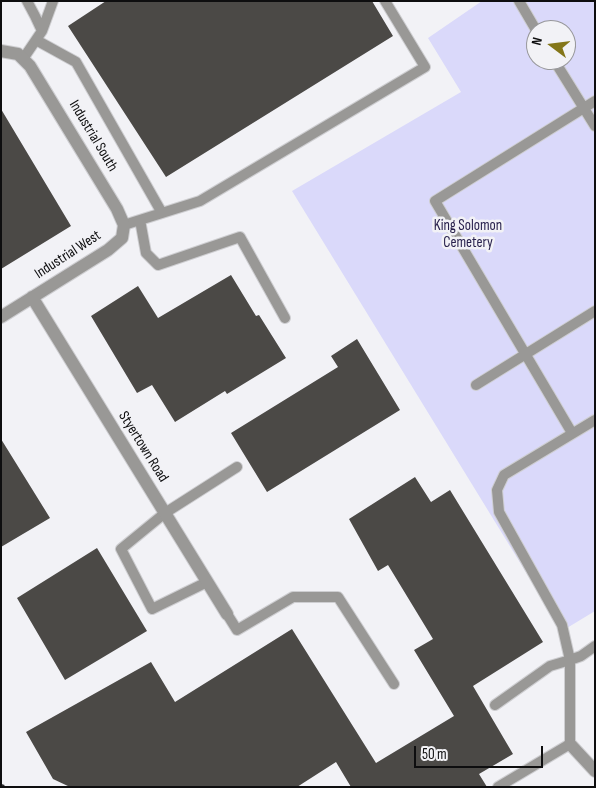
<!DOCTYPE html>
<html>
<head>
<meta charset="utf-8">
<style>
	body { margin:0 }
	#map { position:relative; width:596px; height:788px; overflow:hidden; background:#f2f2f6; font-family:"Sofia Sans Condensed",sans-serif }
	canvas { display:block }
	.frame { position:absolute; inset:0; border:2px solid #0e0e0f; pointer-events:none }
	.north { position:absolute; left:526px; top:20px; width:50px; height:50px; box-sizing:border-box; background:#f2f2f6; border:1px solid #97979a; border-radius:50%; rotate:285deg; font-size:14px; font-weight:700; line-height:20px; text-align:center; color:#0e0e0f }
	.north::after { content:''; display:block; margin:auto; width:18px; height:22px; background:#847619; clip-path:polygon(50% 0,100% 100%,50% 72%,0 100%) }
	.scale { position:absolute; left:414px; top:746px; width:129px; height:22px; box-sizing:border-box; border:2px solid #0e0e0f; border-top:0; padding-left:6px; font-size:15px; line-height:18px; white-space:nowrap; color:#0e0e0f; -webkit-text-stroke:4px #f2f2f6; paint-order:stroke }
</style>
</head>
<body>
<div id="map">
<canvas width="596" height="788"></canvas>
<div class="frame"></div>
<div class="north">N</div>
<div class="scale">50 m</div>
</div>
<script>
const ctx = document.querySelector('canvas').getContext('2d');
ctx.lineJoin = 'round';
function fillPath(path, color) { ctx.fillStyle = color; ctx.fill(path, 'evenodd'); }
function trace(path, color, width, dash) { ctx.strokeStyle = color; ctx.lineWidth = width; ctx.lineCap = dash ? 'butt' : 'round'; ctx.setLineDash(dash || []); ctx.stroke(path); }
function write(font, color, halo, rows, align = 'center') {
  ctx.font = font + ' "Sofia Sans Condensed",sans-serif'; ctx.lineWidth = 5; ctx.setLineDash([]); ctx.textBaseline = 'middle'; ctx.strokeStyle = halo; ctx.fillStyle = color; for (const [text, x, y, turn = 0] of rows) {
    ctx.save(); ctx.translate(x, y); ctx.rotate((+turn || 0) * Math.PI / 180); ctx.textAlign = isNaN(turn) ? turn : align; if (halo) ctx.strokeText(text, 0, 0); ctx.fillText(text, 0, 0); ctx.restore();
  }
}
const green = new Path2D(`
	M482 1H595V611L562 631 292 191 461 92 428 38ZM536 30H566V60H536Z`);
const building = new Path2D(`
	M106 1H372L393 36 166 177 68 26Z
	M1 109 71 226 1 269Z
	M231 275 256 316 259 315 286 358 227 394 225 391 175 422 152 385 137 393 91 316 138 286 158 318Z
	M357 339 400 410 267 492 231 433 338 367 331 356Z
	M1 439 50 518 1 547Z
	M415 477 431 502 450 490 543 642 473 686 513 754 479 774 487 787H351L336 762 297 787H70L53 779 26 732 151 662 175 702 292 629 376 763 454 716 414 650 433 639 388 565 378 571 349 519Z
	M97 548 147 631 65 680 17 598Z`);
const lane = new Path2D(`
	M27 1 35 16 42 31
	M519 1 536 30
	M36 40 76 62 162 213
	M23 59 42 31 53 1
	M554 60 595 126
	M140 220 146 253 158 265 240 237 285 318
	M124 225 200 201 425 67 385 1
	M476 385 595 311
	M572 433 435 201 595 101
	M207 582 152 609 121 549 165 513 237 467
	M227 614 237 630 293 597H338L394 684
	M495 705 550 666 570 660 562 625 499 512 497 490 504 475 595 420
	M498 787 570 744V660L581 656 595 646`);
const street = new Path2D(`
	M1 51 18 54 30 66 117 209 124 225 122 238 108 250 1 317
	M32 297 227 614
	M570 744 595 771`);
const rail = new Path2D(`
	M1 786 4 787`);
const streetNames = [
	["Industrial South",93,136,59],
	["Industrial West",68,255,-33],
	["Styertown Road",143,447,58]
];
const parkNames = [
	["King Solomon",468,226],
	["Cemetery",468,243]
];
fillPath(green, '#dad9fa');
fillPath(building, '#4b4946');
trace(lane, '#ceced1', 12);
trace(street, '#ceced1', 14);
trace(lane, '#999896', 10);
trace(street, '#999896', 12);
trace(rail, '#2d2d2f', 4, [10, 5]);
write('15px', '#0e0e0f', '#f2f2f6', streetNames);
write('15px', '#29224d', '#f2f2f6', parkNames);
</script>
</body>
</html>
